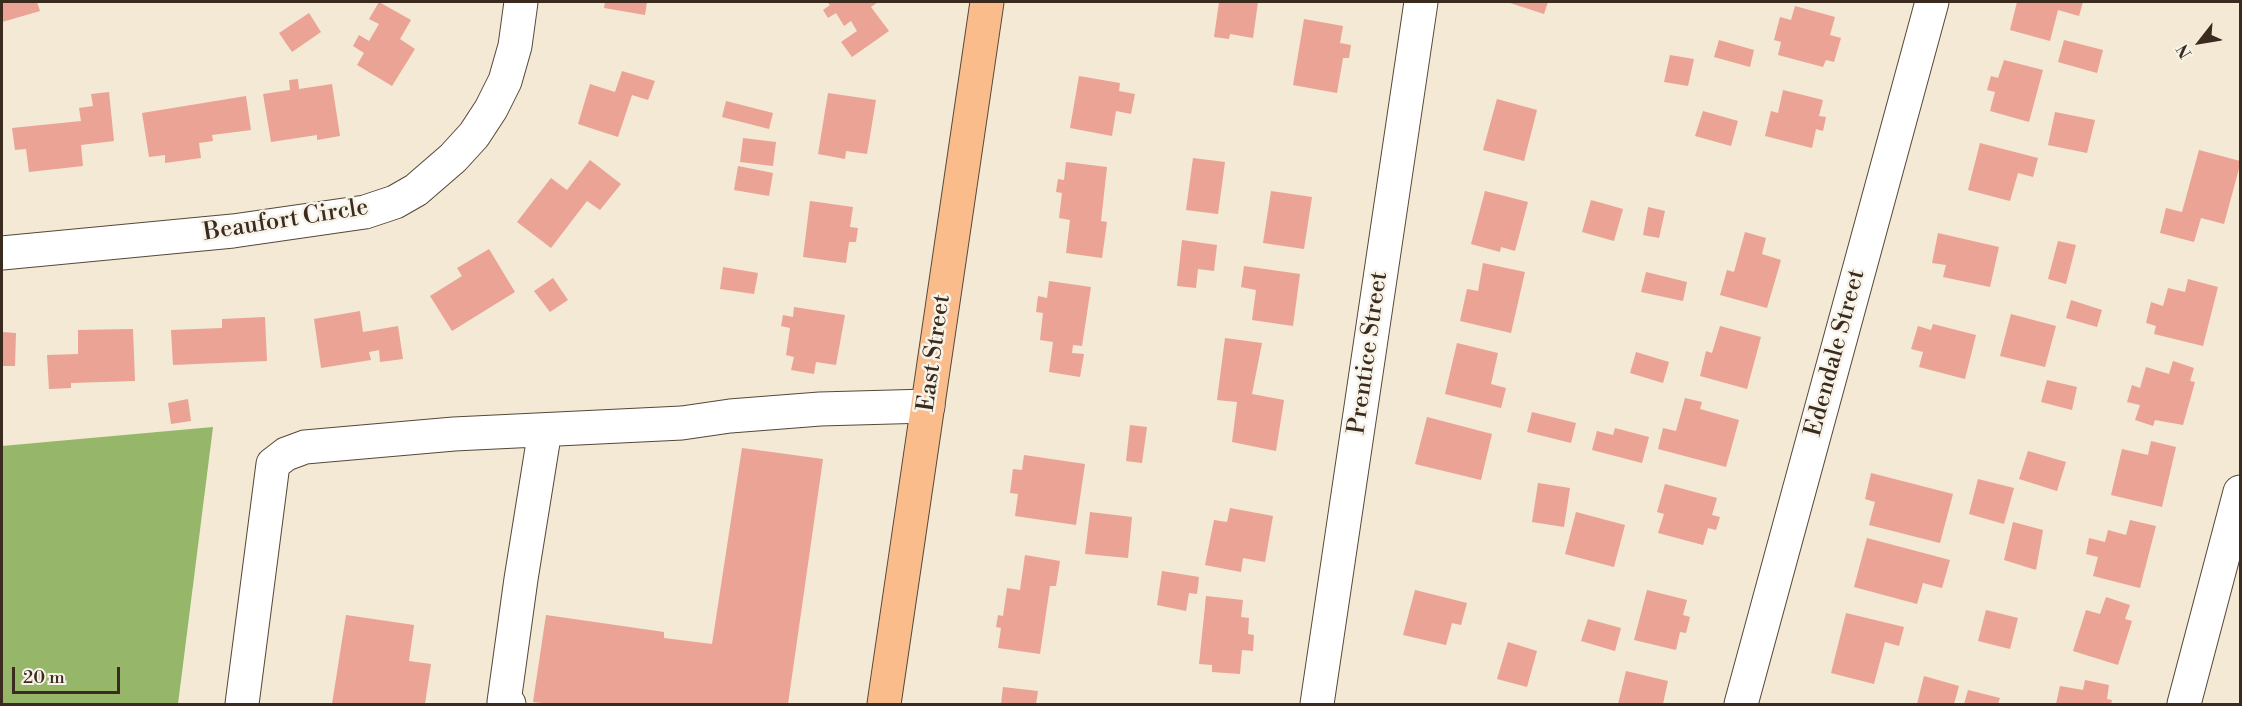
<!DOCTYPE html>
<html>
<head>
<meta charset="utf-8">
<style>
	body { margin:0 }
	#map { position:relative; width:2242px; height:706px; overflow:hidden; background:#f3e9d4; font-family:"Libre Bodoni",serif }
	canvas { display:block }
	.frame { position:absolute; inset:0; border:3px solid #3b2a1e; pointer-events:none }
	.north { position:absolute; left:2170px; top:12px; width:60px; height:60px; -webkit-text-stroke:4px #f7f3e8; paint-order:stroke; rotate:239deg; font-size:16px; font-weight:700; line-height:24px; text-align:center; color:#3b2a1e }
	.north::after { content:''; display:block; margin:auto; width:21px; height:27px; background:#3b2a1e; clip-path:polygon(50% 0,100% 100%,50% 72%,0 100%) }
	.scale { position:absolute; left:12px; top:667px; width:108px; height:27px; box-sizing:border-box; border:3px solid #3b2a1e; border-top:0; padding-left:8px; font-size:18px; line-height:21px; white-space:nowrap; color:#3b2a1e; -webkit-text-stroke:4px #f7f3e8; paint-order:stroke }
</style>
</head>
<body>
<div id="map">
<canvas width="2242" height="706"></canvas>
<div class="frame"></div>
<div class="north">N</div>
<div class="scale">20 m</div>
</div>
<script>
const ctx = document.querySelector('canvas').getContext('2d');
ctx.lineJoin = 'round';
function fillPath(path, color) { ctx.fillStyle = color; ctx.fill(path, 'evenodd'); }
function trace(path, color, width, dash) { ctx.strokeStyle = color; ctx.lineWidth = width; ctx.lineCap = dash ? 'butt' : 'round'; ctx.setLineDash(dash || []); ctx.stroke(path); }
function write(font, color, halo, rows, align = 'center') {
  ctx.font = font + ' "Libre Bodoni",serif'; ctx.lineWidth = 5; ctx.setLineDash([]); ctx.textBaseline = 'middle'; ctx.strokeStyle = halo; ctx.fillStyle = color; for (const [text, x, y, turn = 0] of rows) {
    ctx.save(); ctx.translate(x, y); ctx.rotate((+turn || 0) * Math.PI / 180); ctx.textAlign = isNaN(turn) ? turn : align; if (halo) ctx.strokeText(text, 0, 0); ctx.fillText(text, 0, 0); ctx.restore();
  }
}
const forest = new Path2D(`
	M213 427 178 704H2V446Z`);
const building = new Path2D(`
	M2 2H37L40 11 2 22Z
	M379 2 411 20 400 39 415 49 392 86 357 65 364 53 353 46 359 35 369 41 379 24 369 19Z
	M605 2H647L645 15 604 8Z
	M827 2H878L871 7 889 31 852 57 841 42 857 31 851 21 844 26 836 13 828 18 823 10 830 5Z
	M1219 2H1258L1253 38 1230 34 1229 39 1214 37Z
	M1507 2H1548L1544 14Z
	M2017 2H2083L2079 16 2058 10 2050 41 2010 30Z
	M1795 6 1835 17 1830 35 1841 38 1834 62 1826 60 1823 67 1778 55 1781 42 1774 40 1780 17 1791 20Z
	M309 13 321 32 292 52 279 33Z
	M1304 19 1343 26 1340 43 1351 45 1349 58H1343L1337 93 1293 85Z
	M1719 40 1754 50 1750 67 1714 57Z
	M2064 40 2103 50 2097 73 2058 62Z
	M1670 55 1694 59 1688 86 1664 82Z
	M2004 60 2043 70 2029 122 1990 111 1995 92 1987 90 1991 76 1998 78Z
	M622 71 655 81 648 100 632 95 618 137 578 124 590 84 615 92Z
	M1079 76 1120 83 1119 91 1135 94 1131 114 1116 111 1112 136 1070 128Z
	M298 79 299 89 332 84 340 136 317 140V135L271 142 263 94 290 90 289 80Z
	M1783 90 1823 100 1819 116 1826 117 1823 131 1816 129 1812 148 1765 136 1771 111 1778 113Z
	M109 92 114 141 81 145 83 166 29 172 26 149 15 150 12 128 81 121 79 108 93 106 91 94Z
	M828 93 876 100 867 154 846 151 845 159 818 154Z
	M246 96 251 130 212 135 213 141 199 143 201 158 165 163V155L149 157 142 113Z
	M1497 99 1537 110 1524 161 1483 150Z
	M726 101 773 113 769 129 722 117Z
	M1703 111 1738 121 1731 146 1695 136Z
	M2055 112 2095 120 2087 153 2048 145Z
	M743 138 776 142 773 166 740 162Z
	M1980 143 2038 158 2033 177 2018 173 2010 201 1968 190Z
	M2199 150 2240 161V165L2224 224 2201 218 2194 242 2160 233 2166 208 2182 212Z
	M1193 158 1225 162 1218 214 1186 210Z
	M590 160 621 184 600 210 587 201 551 248 517 222 551 178 567 190Z
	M1066 162 1107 167 1101 221 1107 222 1102 258 1066 253 1070 220 1059 218 1062 193 1056 192 1058 179 1064 180Z
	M738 166 773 173 769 196 734 190Z
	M1271 191 1312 197 1304 249 1263 243Z
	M1485 191 1528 202 1515 251 1501 247 1500 252 1471 244Z
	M1591 200 1623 209 1614 241 1582 232Z
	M810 201 853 207 850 227 858 228 856 242H849L846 263 803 257Z
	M1648 207 1665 211 1659 238 1643 235Z
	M1745 232 1766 238 1762 254 1781 260 1767 308 1720 295 1727 270 1734 272Z
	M1938 233 1999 247 1990 287 1943 277 1946 265 1932 263Z
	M1182 240 1217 245 1214 271 1198 269 1196 288 1177 286Z
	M2058 241 2076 245 2066 284 2048 279Z
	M489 249 515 292 452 331 430 296 462 276 457 268Z
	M1483 263 1525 272 1511 333 1460 321 1467 289 1478 291Z
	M1244 266 1300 274 1293 326 1252 320 1256 290 1241 287Z
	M723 267 758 273 754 294 720 289Z
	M1646 272 1687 282 1683 301 1641 292Z
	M553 278 568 300 550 312 534 291Z
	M2188 279 2218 287 2203 346 2154 334 2156 326 2146 323 2151 302 2163 306 2168 288 2185 292Z
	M1049 281 1091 287 1082 346 1073 345 1072 353 1084 354 1080 377 1049 372 1053 342 1040 340 1043 313 1036 312 1038 296 1047 298Z
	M2071 300 2102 310 2097 327 2066 318Z
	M794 307 845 315 836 365 816 362 814 374 791 370 794 357 786 355 790 328 781 326 783 315 793 317Z
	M360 311 363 332 398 326 403 359 380 362 379 350 369 352 371 360 321 368 314 319Z
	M2011 314 2056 326 2045 367 2000 356Z
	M265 317 267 361 173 365 171 330 222 328V319Z
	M1933 324 1976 335 1965 379 1919 367 1923 352 1911 349 1918 326 1931 330Z
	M1720 326 1761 337 1747 389 1700 376 1706 351 1712 353Z
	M133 329 135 381 71 383V388L49 389 47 355 78 354V330Z
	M2 332 16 333 15 366H2Z
	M1225 338 1262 343 1252 394 1284 400 1276 451 1232 442 1237 402 1217 400Z
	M1457 343 1498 353 1491 384 1506 388 1501 408 1445 394Z
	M1636 352 1669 362 1663 383 1630 373Z
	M2173 361 2194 368 2190 381 2195 382 2183 425 2155 420 2153 426 2135 420 2140 405 2127 402 2132 385 2140 388 2146 367 2169 374Z
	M2047 380 2077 387 2072 410 2041 402Z
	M1685 398 1702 402 1700 409 1739 420 1726 467 1658 449 1663 428 1676 431Z
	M188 399 191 421 171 424 168 403Z
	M1532 412 1576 423 1571 443 1527 432Z
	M1427 417 1492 434 1481 480 1415 464Z
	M1130 425 1147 427 1142 463 1126 461Z
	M1615 428 1649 437 1642 463 1592 450 1597 431 1613 435Z
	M2151 441 2176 447 2162 507 2111 495 2122 449 2148 455Z
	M742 448 823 459 788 704H551L533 702 546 615 664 632V638L712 644Z
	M2028 451 2066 462 2057 491 2019 479Z
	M1024 455 1085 464 1076 525 1015 516 1018 494 1010 493 1013 469 1022 470Z
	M1871 473 1953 494 1940 543 1869 525 1875 502 1865 499Z
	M1978 479 2014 488 2004 524 1969 514Z
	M1538 483 1570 488 1564 527 1532 522Z
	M1665 484 1717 498 1712 515 1720 517 1716 530 1708 528 1703 545 1658 533 1664 514 1657 512Z
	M1230 508 1273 516 1265 562 1243 558 1241 572 1205 565 1214 520 1227 522Z
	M1090 512 1132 517 1128 558 1085 554Z
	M1576 512 1625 525 1614 567 1565 554Z
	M2130 520 2156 526 2140 588 2093 576 2098 557 2086 554 2089 538 2105 542 2108 530 2126 535Z
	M2013 522 2043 530 2036 570 2004 560Z
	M1867 538 1950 560 1942 588 1923 583 1917 604 1854 587Z
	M1025 555 1060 561 1056 586H1050L1040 654 998 648 1001 628 996 627 998 615 1003 616 1007 588 1020 590Z
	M1162 571 1199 577 1197 594 1189 593 1186 611 1157 605Z
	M1415 590 1467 603 1461 625 1452 623 1446 645 1403 635Z
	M1647 590 1687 600 1683 615 1690 617 1686 633 1680 632 1676 650 1634 640Z
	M1206 596 1243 600 1241 617 1249 618 1248 634 1254 635 1253 651 1242 650 1240 674 1212 672V665L1199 664Z
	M2106 597 2130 605 2125 619 2132 621 2118 665 2073 651 2086 610 2100 614Z
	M1986 610 2018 618 2010 649 1978 641Z
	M1846 613 1904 627 1899 646 1885 642 1874 684 1831 673Z
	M346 615 414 625 409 661 431 664 425 704H332Z
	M1588 619 1621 628 1615 651 1581 641Z
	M1508 642 1537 651 1527 687 1497 679Z
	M1626 671 1668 681 1663 704H1618Z
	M1924 676 1959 686 1954 704H1917Z
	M2085 680 2109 685 2107 699 2112 700 2111 704H2056L2060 686 2083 690Z
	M1003 687 1038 691 1036 704H1001Z
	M1968 690 2000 698 1998 704H1964Z`);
const minor = new Path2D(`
	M2 253 233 231 365 212 395 202 416 190 453 158 474 135 491 109 505 81 515 46 521 2
	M242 704 273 464 286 454 305 447 454 434 682 423 730 416 820 409 928 406
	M509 704 504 702 521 579 545 430
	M1317 704 1421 2
	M1741 704 1932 2
	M2184 704 2240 492`);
const major = new Path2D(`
	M884 704 987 2`);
const streetNames = [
	["Beaufort Circle",286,221,-9],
	["East Street",935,353,-82],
	["Prentice Street",1369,353,-82],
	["Edendale Street",1836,353,-75]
];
fillPath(forest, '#96b669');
fillPath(building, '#eaa395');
trace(minor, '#574739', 35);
trace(major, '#574739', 35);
trace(minor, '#fff', 33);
trace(major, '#f9bc8a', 33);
write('24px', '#3b2a1e', '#f7f3e8', streetNames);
</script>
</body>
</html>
